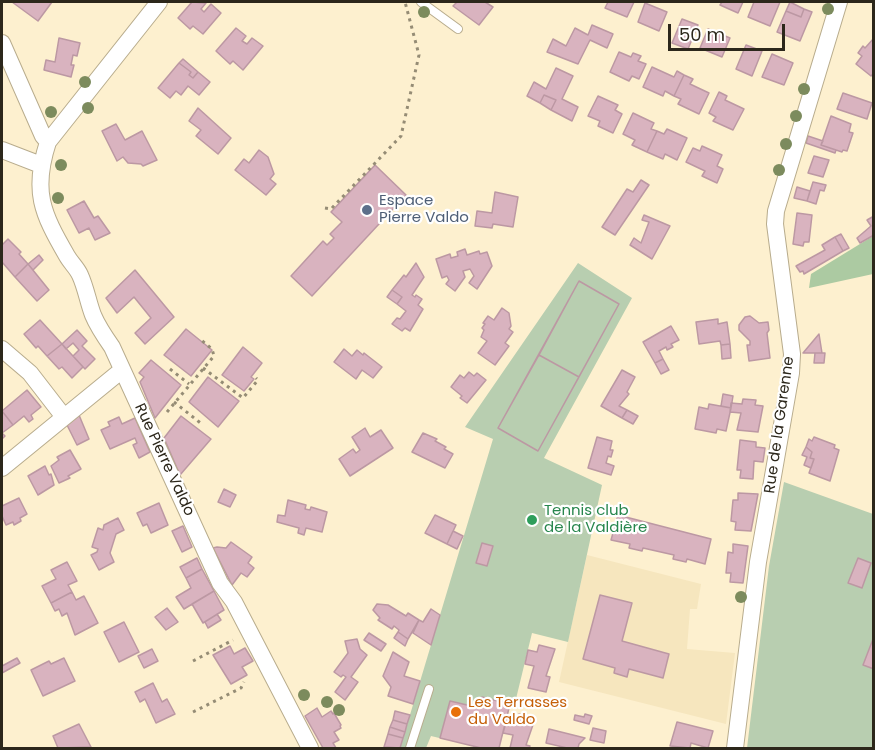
<!DOCTYPE html>
<html>
<head>
<meta charset="utf-8">
<style>
	body { margin:0 }
	#map { position:relative; width:875px; height:750px; overflow:hidden; background:#fdf0cf; font-family:Poppins,sans-serif }
	canvas { display:block }
	.frame { position:absolute; inset:0; border:3px solid #2c271b; pointer-events:none }
	.scale { position:absolute; left:668px; top:24px; width:117px; height:27px; box-sizing:border-box; border:3px solid #2c271b; border-top:0; padding-left:8px; font-size:18px; line-height:21px; white-space:nowrap; color:#2c271b; -webkit-text-stroke:4px #fff; paint-order:stroke }
</style>
</head>
<body>
<div id="map">
<canvas width="875" height="750"></canvas>
<div class="frame"></div>
<div class="scale">50 m</div>
</div>
<script>
const ctx = document.querySelector('canvas').getContext('2d');
ctx.lineJoin = 'round';
function fillPath(path, color) { ctx.fillStyle = color; ctx.fill(path, 'evenodd'); }
function trace(path, color, width, dash) { ctx.strokeStyle = color; ctx.lineWidth = width; ctx.lineCap = dash ? 'butt' : 'round'; ctx.setLineDash(dash || []); ctx.stroke(path); }
function write(font, color, halo, rows, align = 'center') {
  ctx.font = font + ' Poppins,sans-serif'; ctx.lineWidth = 4.5; ctx.setLineDash([]); ctx.textBaseline = 'middle'; ctx.strokeStyle = halo; ctx.fillStyle = color; for (const [text, x, y, turn = 0] of rows) {
    ctx.save(); ctx.translate(x, y); ctx.rotate((+turn || 0) * Math.PI / 180); ctx.textAlign = isNaN(turn) ? turn : align; if (halo) ctx.strokeText(text, 0, 0); ctx.fillText(text, 0, 0); ctx.restore();
  }
}
const built = new Path2D(`
	M587 555 701 584 697 609H690L687 649 735 653 726 724 559 682Z`);
const green = new Path2D(`
	M578 263 632 298 544 458 602 485 568 642 532 633 514 707 510 706 499 748H481L431 736 426 748H400L493 439 465 427Z
	M784 482 873 514V748H747L769 566Z`);
const forest = new Path2D(`
	M873 236V274L809 288 811 274Z`);
const building = new Path2D(`
	M12 2H52L38 21Z
	M192 2 206 3 201 9 204 12 211 4 221 13 203 34 193 26 190 29 178 18Z
	M457 2H485L493 7 479 25 453 6Z
	M608 2H634L627 17 605 8Z
	M722 2H743L738 13 720 5Z
	M754 2H780L770 26 748 17Z
	M790 2 804 9 801 17 786 11Z
	M645 3 667 12 659 31 638 22Z
	M804 9 812 12 800 41 777 32 786 11 801 17Z
	M682 19 698 25 688 49 672 43Z
	M592 25 613 34 607 48 590 40 578 64 547 52 553 39 566 46 575 28 588 35Z
	M236 28 246 36 242 41 247 44 252 38 263 46 243 70 233 61 230 64 216 51Z
	M708 29 730 38 722 57 700 48Z
	M59 38 80 43 77 56 73 55 71 65H74L71 77 44 70 46 60 55 62Z
	M874 38V73L871 76 856 64 862 56 858 53 863 46 865 48Z
	M746 45 762 51 752 76 736 69Z
	M619 52 631 57 633 53 641 56 638 61 646 64 639 79 632 76 629 81 610 72Z
	M772 54 793 63 784 85 762 77Z
	M183 59 198 72 193 78 189 75 191 72 179 63Z
	M179 63 191 72 189 75 193 78 198 72 210 82 199 95 188 86 181 95 176 91 170 98 158 88Z
	M652 67 674 77 677 71 684 75 674 96 665 91 663 96 643 87Z
	M556 68 573 76 562 99 578 107 572 121 551 110 556 100 544 95 540 103 527 96 534 82 546 89Z
	M684 75 693 79 690 84 709 93 699 114 678 104 681 99 674 96Z
	M719 92 727 96 725 100 744 109 733 130 713 121 716 117 709 113Z
	M843 93 872 103 867 119 837 109Z
	M544 95 556 100 551 110 540 103Z
	M598 96 618 105 615 110 622 114 613 133 598 126 600 121 588 116Z
	M198 108 231 138 218 154 196 136 201 130 189 121Z
	M633 113 654 123 651 129 657 131 647 152 632 145 635 140 623 134Z
	M831 116 851 124 849 132 853 133 847 151 843 150 842 152 821 145Z
	M116 124 125 140 142 131 157 160 143 166 141 164 128 163 123 157 117 161 102 131Z
	M667 129 687 138 677 160 665 154 663 159 647 152 657 131 664 134Z
	M808 136 823 141 821 145 836 150 835 153 806 143Z
	M702 146 722 155 717 166 723 169 717 183 702 176 705 171 686 162 693 148 700 151Z
	M259 150 268 157 274 174 270 179 276 184 266 195 235 170 244 159 249 163Z
	M814 156 829 160 823 177 808 173Z
	M375 165 406 195 312 296 291 276 323 241 327 245 334 238 330 234 342 222 331 212Z
	M641 180 649 185 615 235 602 227 627 189 633 192Z
	M813 182 826 185 824 191 820 190 816 204 807 201Z
	M797 187 810 191 807 201 794 198Z
	M495 192 518 197 513 227 493 224 492 228 475 226 477 211 492 213Z
	M84 201 94 218 98 216 110 233 95 240 89 228 79 233 67 210Z
	M797 213 812 215 809 242H804L803 246 793 244Z
	M644 215 670 226 652 259 630 245 634 238 641 243 649 222 642 220Z
	M874 216V235L860 243 857 238 871 226 867 220Z
	M841 234 849 248 843 251 835 237Z
	M835 237 843 251 804 274 803 271 800 272 796 266 825 250 822 245Z
	M8 239 21 252 19 254 28 264 15 277 2 262V245Z
	M465 249 467 255 479 251 480 254 487 252 492 266 477 289 469 283 474 276 470 269 463 271 465 277 455 291 446 284 449 280 447 276 442 278 436 259 450 254 451 258 458 256 457 252Z
	M39 255 43 260 33 270 28 264Z
	M416 263 424 277 412 295 415 297 416 295 422 299 418 305 423 309 410 331 405 328 402 331 392 324 397 318 400 319 406 311 397 304 402 297 392 290 404 275 406 277Z
	M28 264 49 290 37 301 15 277Z
	M135 270 174 317 145 344 135 333 151 318 134 297 117 313 106 298Z
	M579 281 619 304 538 451 498 428Z
	M579 281 619 304 579 377 539 355Z
	M392 290 402 297 397 304 387 297Z
	M502 308 509 313 511 326 509 329 513 332 505 343 509 346 495 365 478 353 487 341 481 337 484 330 482 328 485 324 483 323 488 316 494 320Z
	M750 316 759 323 768 322 769 330 767 333 770 358 749 361 747 345H750V341L739 330V325L745 317Z
	M718 319V324L727 322 730 344 721 345 720 341 699 344 696 322Z
	M40 320 62 344 47 356 38 346 36 348 24 334Z
	M671 326 679 340 671 344 673 347 667 350 666 347 659 351 663 359 655 363 643 342Z
	M186 329 212 350 191 376 164 355Z
	M77 330 87 341 82 346 95 359 85 369 73 356 79 350 73 343 66 349 62 344Z
	M819 334 822 353H803Z
	M62 344 83 367 72 378 62 367 59 369 47 356Z
	M730 344 731 358 722 359 721 345Z
	M243 347 262 363 251 377 254 379 244 391 222 375Z
	M344 349 352 356 357 350 363 355 364 353 382 367 373 378 362 370 356 379 334 362Z
	M815 353H825L824 363H814Z
	M539 355 579 377 538 451 498 428Z
	M663 359 669 370 661 374 655 363Z
	M151 360 181 385 155 418 140 382 144 377 139 373Z
	M622 370 635 377 627 392 629 394 619 406 627 410 622 418 601 406Z
	M469 372 474 376 477 373 486 380 467 403 460 398 462 396 451 387 460 375 464 378Z
	M208 377 239 401 218 427 189 402Z
	M27 390 41 407 31 415 33 419 29 422 24 416 13 425 2 411Z
	M723 394 733 396 731 408 721 406Z
	M743 399 756 400 755 405 763 406 758 432 737 430 741 413 730 412 731 403 742 404Z
	M709 404 731 408 726 431 717 429 716 433 695 429 699 407 708 409Z
	M627 410 638 416 633 424 622 418Z
	M2 411 13 425 2 433 5 436 2 439Z
	M79 415 89 439 77 445 67 425Z
	M181 416 211 439 180 475 164 438Z
	M119 417 122 424 135 418 150 452 139 458 133 445 137 443 135 438 110 449 101 430 110 426 108 422Z
	M365 428 370 437 381 430 393 448 350 476 339 459 353 449 356 453 360 450 352 437Z
	M423 433 437 439 435 441 446 447 444 449 453 454 445 468 412 452Z
	M597 437 612 441 610 450H613L611 457 608 456 606 463 614 466 611 475 588 468Z
	M814 437 835 445 834 448 839 450 830 481 809 473 814 459 810 458 812 452 806 447 809 439 812 441Z
	M740 440 756 442V447L765 448 763 462 754 461 753 479 740 478 741 470H737Z
	M806 447 812 452 810 458 814 459 811 468 804 465 807 457 802 455Z
	M70 450 81 469 68 476 70 478 59 483 51 466 59 460 57 457Z
	M45 466 49 475 51 474 54 485 38 495 28 476Z
	M224 489 236 495 230 507 218 502Z
	M738 493 758 494 751 531 735 530 736 522 731 521 733 500H738Z
	M19 498 27 514 20 518 21 521 14 525 13 522 6 525 2 516V506Z
	M288 500 306 505 305 509 310 510 311 507 327 512 322 532 306 528 304 535 298 533 299 528 277 522 278 515 285 516Z
	M159 503 168 525 151 533 147 524 143 526 137 513Z
	M435 515 456 525 447 544 425 533Z
	M618 515 711 539 705 564 687 559 686 562 673 559 674 555 643 548 642 551 629 548 630 544 611 540Z
	M118 518 124 530 116 534 110 553 114 562 99 570 91 555 97 552 98 549 92 547 98 528 103 530 104 525Z
	M183 526 192 547 182 552 172 531Z
	M453 531 463 536 457 549 447 544Z
	M231 542 252 557 248 563 254 568 247 577 241 573 232 585 213 548 217 547 226 548Z
	M482 543 493 546 487 566 476 563Z
	M733 544 748 546 743 583 730 582 731 573H726L728 552 733 553Z
	M197 558 202 569 186 578 180 567Z
	M858 558 871 563 862 588 848 583Z
	M67 562 77 581 68 585 72 592 51 603 42 586 56 579 51 570Z
	M202 569 214 591 184 609 176 597 191 588 186 578Z
	M214 591 224 610 203 623 192 604Z
	M72 592 76 600 84 596 98 623 75 635 67 613 62 616 59 609 55 611 51 603Z
	M600 595 632 603 622 641 669 654 663 678 629 669 627 677 614 673 615 668 583 659Z
	M377 604 388 605 406 616 408 613 419 620 408 639 398 632 399 630 394 626 392 629 378 620 380 618 373 610Z
	M167 608 178 622 166 630 155 617Z
	M431 609 440 615 431 645 413 633 419 620 423 622Z
	M217 614 221 620 208 628 205 622Z
	M124 622 139 652 119 662 104 632Z
	M398 632 408 639 405 646 394 638Z
	M369 633 386 644 381 651 364 640Z
	M357 639 360 649 367 655 351 677 358 682 345 700 335 692 346 677 343 675 341 677 334 672 348 653 345 641Z
	M873 639H874V669L863 665Z
	M539 645 555 649 546 676 550 677 546 692 528 688 534 666 525 664 528 650 537 652Z
	M230 646 234 654 245 648 253 661 242 667 247 675 231 684 213 655Z
	M152 649 158 661 144 668 138 656Z
	M393 652 409 662 404 676 420 681 413 704 388 696 391 687 383 676Z
	M17 658 20 663 2 673V666Z
	M64 658 75 681 43 696 31 670 49 661 51 664Z
	M153 683 162 702 167 699 175 714 156 723 145 699 140 702 135 692Z
	M482 697 510 704 499 748H481L440 738 450 701 467 705 474 704 475 701 480 703Z
	M317 708 322 717 331 711 333 714 334 713 341 725 340 726 341 728 334 732 339 740 333 743 336 748H323L305 716Z
	M395 711 410 715 407 724 393 720Z
	M519 714 535 719 526 745 530 746 529 748H510L513 735 503 733 507 719 517 722Z
	M585 714 592 716 589 724 574 720 575 715 584 717Z
	M393 720 407 724 405 732 390 727Z
	M677 722 713 731 708 748 691 743 690 748 670 746Z
	M79 724 91 747 58 748 53 736Z
	M390 727 405 732 403 738 388 734Z
	M593 728 606 731 604 743 590 740Z
	M549 729 585 738 579 744 578 748H567L546 743Z
	M388 734 403 738 400 748 384 747Z`);
const path = new Path2D(`
	M325 208 331 209 401 136 419 55 405 2
	M203 368 243 398 258 380 256 378
	M170 369 189 384
	M174 402 203 425
	M167 412 214 356 212 349 200 339
	M193 661 233 640
	M193 712 241 688 244 682`);
const lane = new Path2D(`
	M421 2 458 29
	M410 748 429 689`);
const street = new Path2D(`
	M159 2 48 142C32 191 42 213 67 256 71 263 77 268 80 275 86 288 88 302 93 315 98 327 105 337 112 347L220 583 234 602 310 748
	M2 43 43 136 48 142
	M2 150 41 165
	M2 349 30 373 64 417
	M2 468 122 370
	M735 748 758 562 791 373 792 354 775 224 776 211 839 2`);
const trees = [
	[828,9],
	[424,12],
	[85,82],
	[804,89],
	[88,108],
	[51,112],
	[796,116],
	[786,144],
	[61,165],
	[779,170],
	[58,198],
	[741,597],
	[304,695],
	[327,702],
	[339,710]
];
const markers = [
	[367,210,6,"#5c6f8a"],
	[532,520,6,"#2e9e5b"],
	[456,712,6,"#e8710a"]
];
const serviceNames = [
	["Espace",379,201],
	["Pierre Valdo",379,218]
];
const streetNames = [
	["Rue de la Garenne",780,425,-82],
	["Rue Pierre Valdo",164,460,65]
];
const leisureNames = [
	["Tennis club",544,511],
	["de la Valdière",544,528]
];
const foodNames = [
	["Les Terrasses",468,703],
	["du Valdo",468,720]
];
fillPath(built, '#f6e6be');
fillPath(green, '#b8ceb0');
fillPath(forest, '#accaa2');
fillPath(building, '#d9b3bf');
trace(building, '#bc98a3', 1.5);
trace(lane, '#b8ac8d', 10);
trace(street, '#b8ac8d', 18);
trace(path, '#958c75', 3, [3, 4.5]);
trace(lane, '#fff', 8);
trace(street, '#fff', 16);
ctx.fillStyle = '#7c8b5d';
for (const [x, y] of trees) { ctx.beginPath(); ctx.arc(x, y, 6, 0, 2 * Math.PI); ctx.fill(); }
for (const [x, y, r, color] of markers) { const dot = new Path2D(); dot.arc(x, y, r, 0, 2 * Math.PI); ctx.fillStyle = color; ctx.fill(dot); trace(dot, '#fff', 2); }
write('15px', '#4e5e75', '#fff', serviceNames, 'left');
write('15px', '#2c271b', '#fff', streetNames);
write('15px', '#27864d', '#fff', leisureNames, 'left');
write('15px', '#c56008', '#fff', foodNames, 'left');
</script>
</body>
</html>
